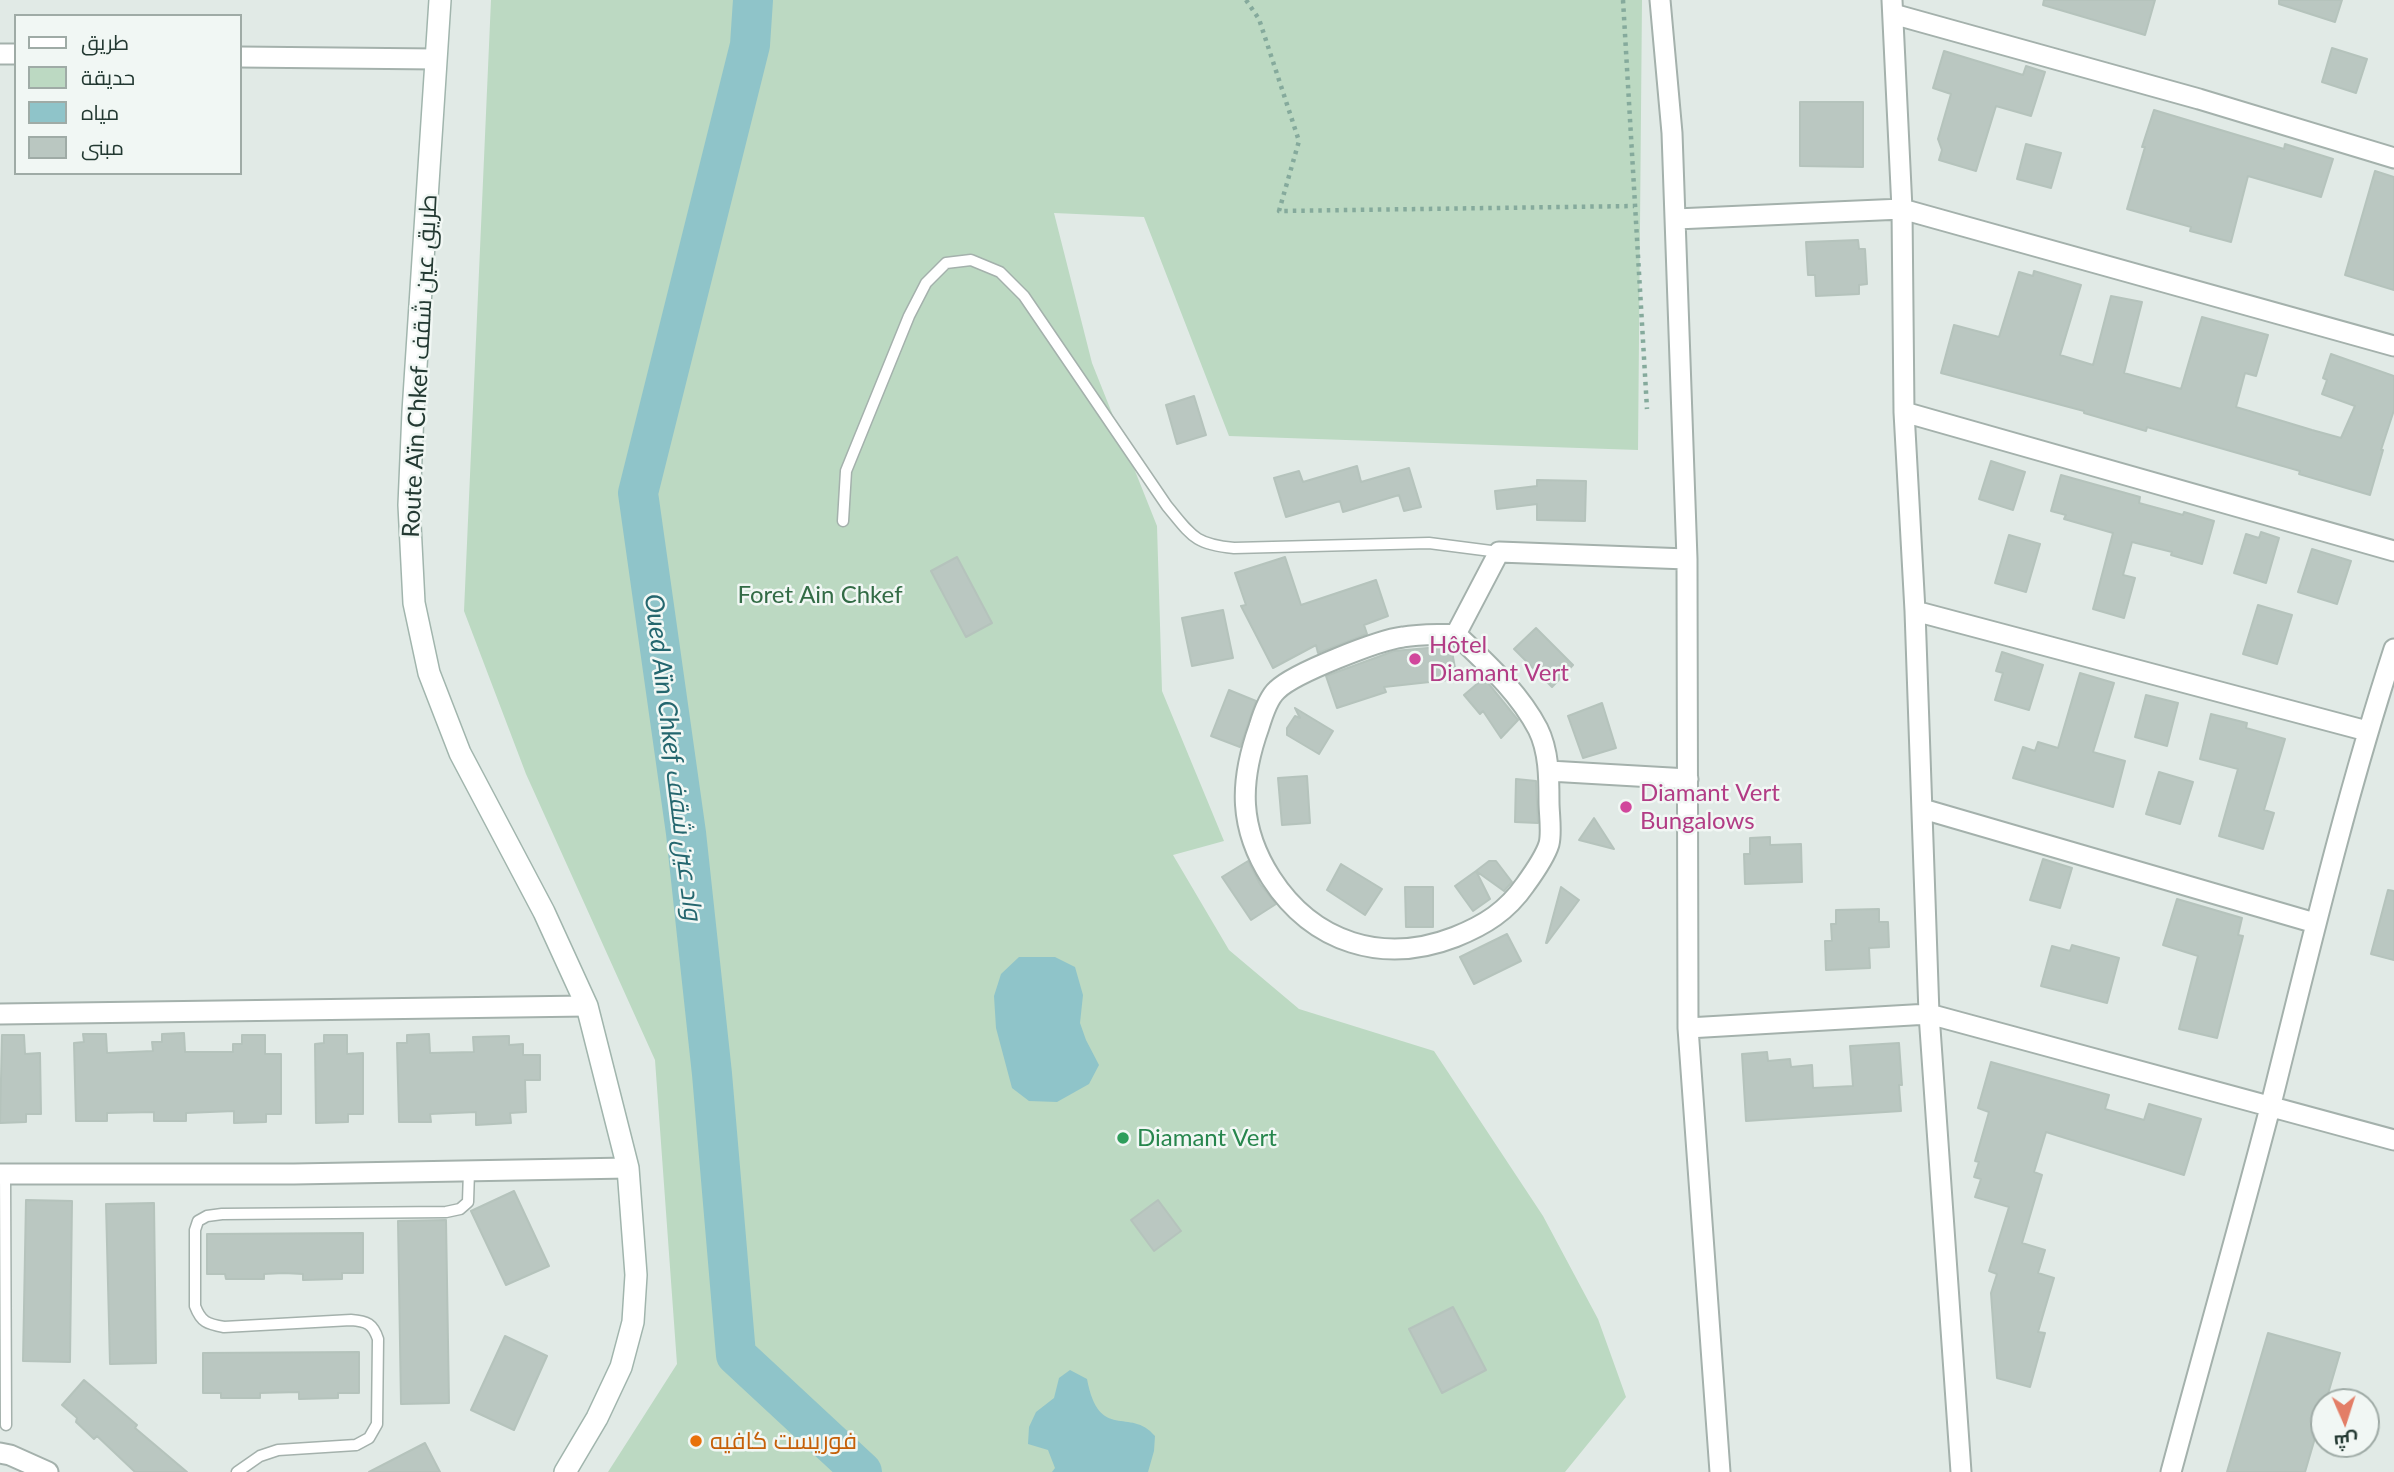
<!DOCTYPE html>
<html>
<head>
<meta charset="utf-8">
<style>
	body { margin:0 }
	#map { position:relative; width:2394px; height:1472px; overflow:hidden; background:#e1eae6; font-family:Lato,Cairo,sans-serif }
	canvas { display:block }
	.legend { position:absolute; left:14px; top:14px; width:228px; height:161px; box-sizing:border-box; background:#f1f7f4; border:2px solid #9faba6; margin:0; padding:9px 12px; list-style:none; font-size:21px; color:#233932 }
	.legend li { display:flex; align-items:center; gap:14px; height:35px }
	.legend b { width:35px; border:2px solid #9faba6 }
	.north { position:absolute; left:2310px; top:1388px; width:70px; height:70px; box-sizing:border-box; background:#f1f7f4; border:2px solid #9faba6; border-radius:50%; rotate:177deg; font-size:19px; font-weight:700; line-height:28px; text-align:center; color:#233932 }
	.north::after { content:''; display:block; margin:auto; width:24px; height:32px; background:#e37e67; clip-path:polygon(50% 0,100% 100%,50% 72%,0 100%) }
</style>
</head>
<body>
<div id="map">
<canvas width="2394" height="1472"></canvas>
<ul class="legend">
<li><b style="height:9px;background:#fff"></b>طريق</li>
<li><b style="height:19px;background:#bcd9c2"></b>حديقة</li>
<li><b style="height:19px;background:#8fc4c9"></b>مياه</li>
<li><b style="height:19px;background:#bac7c1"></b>مبنى</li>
</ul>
<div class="north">ش</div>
</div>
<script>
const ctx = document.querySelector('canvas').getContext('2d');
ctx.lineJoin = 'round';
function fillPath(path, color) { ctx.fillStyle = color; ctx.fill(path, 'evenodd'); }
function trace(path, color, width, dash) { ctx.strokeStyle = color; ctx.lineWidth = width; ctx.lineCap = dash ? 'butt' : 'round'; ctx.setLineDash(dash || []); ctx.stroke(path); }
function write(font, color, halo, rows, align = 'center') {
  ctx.font = font + ' Lato,Cairo,sans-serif'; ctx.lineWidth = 5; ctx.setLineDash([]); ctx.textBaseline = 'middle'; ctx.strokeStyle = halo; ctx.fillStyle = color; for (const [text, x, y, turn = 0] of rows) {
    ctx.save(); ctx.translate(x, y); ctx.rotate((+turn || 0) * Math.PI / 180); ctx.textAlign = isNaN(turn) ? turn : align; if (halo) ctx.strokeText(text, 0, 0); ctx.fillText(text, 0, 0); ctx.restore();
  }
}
const green = new Path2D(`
	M491 0H1642L1638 450 1229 436 1144 217 1054 213 1092 363 1157 526 1162 691 1224 841 1173 855 1229 950 1299 1009 1434 1051 1543 1216 1598 1319 1626 1397 1565 1472H608L677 1364 655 1060 526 774 464 611Z`);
const water = new Path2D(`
	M1019 957H1055L1075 967 1083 995 1080 1023 1086 1040 1099 1065 1089 1084 1057 1102 1029 1101 1012 1088 996 1028 994 996 1001 974Z
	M1070 1370 1087 1379C1099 1443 1130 1406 1155 1436L1154 1451 1148 1472H1052L1055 1468 1048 1450 1028 1444 1029 1427 1036 1412 1054 1398 1059 1378Z`);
const river = new Path2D(`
	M753 0 750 45 638 493 686 833 712 1074 736 1355 862 1472`);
const building = new Path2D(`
	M2044 0H2155L2145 35 2043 5Z
	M2279 0H2342L2335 22 2279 4Z
	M2332 48 2367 59 2356 93 2322 82Z
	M1944 51 2023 75 2026 66 2045 72 2031 116 1996 106 1976 171 1939 160 1942 150 1938 139 1951 94 1933 88Z
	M1800 102H1863V167L1800 166Z
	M2154 110 2284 149 2285 144 2333 159 2321 197 2248 176 2231 242 2190 231 2191 227 2127 209 2145 147H2142Z
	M2026 144 2061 153 2051 188 2017 179Z
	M2375 171 2394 177V290L2345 275Z
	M1858 240 1859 249H1865L1867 284 1859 285V294L1816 296 1815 275H1808L1806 242Z
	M2034 271 2081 285 2060 355 2093 365 2111 296 2142 302 2124 373 2181 389 2202 317 2268 335 2256 376 2245 373 2236 407 2312 430 2341 438 2355 406 2322 394 2327 380 2323 378 2331 354 2394 376V410L2381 450H2383L2370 495 2299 474 2300 471 2147 427 2146 431 2084 413V411L1941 373 1954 325 1999 337 2019 272 2033 276Z
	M1194 396 1206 435 1177 444 1166 405Z
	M1991 461 2025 472 2013 510 1979 499Z
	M1357 466 1361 482 1409 468 1421 507 1404 511 1399 495 1343 512 1340 501 1286 517 1274 478 1299 471 1303 482Z
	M2061 475 2140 497 2139 503 2183 515 2184 512 2214 521 2202 564 2171 555 2172 552 2132 542 2123 575 2135 578 2124 618 2093 609 2113 533 2064 519 2066 515 2051 511Z
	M1537 480 1586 481 1585 521 1537 520V504L1497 509 1495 491 1537 486Z
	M2261 532 2279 538 2266 583 2234 573 2246 534 2259 538Z
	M2009 535 2040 544 2026 592 1995 583Z
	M2312 549 2351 561 2337 604 2298 592Z
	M957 557 992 623 966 637 931 571Z
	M1285 557 1301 605 1376 580 1388 616 1364 625 1367 634 1318 653 1316 645 1273 668 1241 606 1246 605 1235 573Z
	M2258 605 2292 615 2277 664 2243 654Z
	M1223 610 1233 658 1192 666 1182 618Z
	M1536 628 1573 665 1552 687 1514 649Z
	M1451 646 1457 679 1384 687 1386 692 1337 708 1326 676 1394 651Z
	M2002 652 2043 665 2029 710 1995 700 2003 673 1996 671Z
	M2080 673 2114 683 2093 752 2125 761 2113 807 2013 778 2023 747 2035 751 2038 742 2058 748Z
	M1484 678 1518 720 1501 738 1483 711 1480 714 1464 695Z
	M1229 690 1256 701 1240 747 1211 736Z
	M2146 695 2178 703 2167 746 2135 737Z
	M1602 703 1616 748 1583 758 1568 716Z
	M1295 708 1333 731 1319 754 1287 735V728L1295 716 1300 718Z
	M2211 714 2247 723 2246 728 2285 739 2264 810 2274 813 2263 849 2219 836 2238 769 2200 759Z
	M2159 772 2193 782 2180 824 2146 814Z
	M1307 776 1310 823 1282 825 1278 778Z
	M1516 779 1536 781 1538 823 1515 822Z
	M1594 818 1614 849 1579 840Z
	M1770 837V845L1801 844 1802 882 1745 884 1744 854H1750V838Z
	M2043 859 2072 868 2060 908 2030 900Z
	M1248 861 1260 884 1276 904 1251 920 1222 877Z
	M1489 861H1496L1512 882 1504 891 1476 871Z
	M1341 864 1382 889 1365 915 1327 890Z
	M1476 871 1490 899 1473 911 1455 886Z
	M1405 887H1433V927H1406Z
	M1561 887 1579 900 1547 943H1546Z
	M2388 890 2394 891V960L2371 954Z
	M2177 899 2242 918 2238 935 2243 936 2217 1038 2179 1029 2198 956 2163 945Z
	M1879 909V922H1888L1889 947 1869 948 1870 968 1826 970 1825 941H1832L1831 924H1836V910Z
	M1507 934 1521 961 1474 984 1460 957Z
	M2072 945 2119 958 2107 1003 2041 986 2052 946 2070 951Z
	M184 1033 185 1052H233V1044H242V1035H265V1054H281V1114H266V1122L234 1123V1111L186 1113V1121H154V1112L107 1113V1121H76L74 1043 84 1042 83 1034H106L107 1053 153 1051 152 1042H162V1034Z
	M429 1034 430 1053 474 1052 473 1037 509 1036V1045L523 1044V1055H540V1080H525L526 1112 510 1113 511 1123 476 1125V1112L430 1114 431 1122H399L397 1043H407V1035Z
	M2 1035H24L25 1054 40 1053 41 1114H26V1122L0 1123Z
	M324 1035H347V1054L363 1053V1114H348V1122L316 1123 315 1044 324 1043Z
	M1899 1043 1902 1085H1899L1901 1111 1746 1121 1742 1054 1767 1052 1768 1061 1790 1059 1791 1067 1812 1065 1813 1088 1853 1086 1850 1046Z
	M1991 1062 2109 1095 2105 1109 2144 1120 2149 1104 2201 1119 2184 1175 2046 1132 2034 1172 2042 1175 2022 1243 2045 1250 2038 1273 2054 1278 2038 1332 2045 1333 2030 1387 1997 1378 1991 1293 1997 1274 1989 1271 2009 1207 1975 1197 1981 1179 1974 1177 1979 1162 1975 1161 1989 1112 1978 1108Z
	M514 1191 549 1266 506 1285 471 1211Z
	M26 1200 72 1201 70 1362 23 1361Z
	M1158 1200 1181 1231 1154 1251 1131 1220Z
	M154 1203 156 1363 110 1364 106 1204Z
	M446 1220 449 1403 401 1404 398 1221Z
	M363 1233V1273H342V1279L303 1280V1274L284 1273 264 1274V1279H226L225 1274H207V1234Z
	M1453 1307 1486 1370 1442 1393 1409 1329Z
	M2268 1333 2340 1353 2305 1472H2227Z
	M505 1336 547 1356 514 1430 471 1410Z
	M359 1352V1393H338V1398L299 1399V1392L260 1393V1398H221V1393H203V1353Z
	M84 1380 137 1425 135 1428 187 1472H135L97 1436 94 1439 76 1422 77 1418 62 1405Z
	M425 1443 440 1472H369Z`);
const path = new Path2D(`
	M1246 0 1259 19 1299 141 1279 211 1634 206
	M1623 0 1647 409`);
const lane = new Path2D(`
	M843 521 846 471 909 316 926 283 946 263 971 260 1000 272 1024 296 1167 506C1192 536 1194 544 1234 548L1429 543 1499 552
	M5 1174 6 1425
	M237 1472 260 1456 278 1450 356 1445 369 1438 377 1424 378 1339C373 1324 367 1321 351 1320L224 1327C207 1324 201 1322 195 1306V1230L198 1221 207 1216 222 1214 446 1212 460 1209 468 1202 469 1171`);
const street = new Path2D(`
	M1660 0 1672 133 1687 559 1688 1028 1720 1472
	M1892 0 1902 209 1904 412 1915 611 1929 1014 1961 1472
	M1893 14 2199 99 2394 158
	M0 54H16
	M240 57 436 59
	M1676 219 1902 209 2394 346
	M1904 412 2394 551
	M1915 611 2367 731
	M1456 634C1486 663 1518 691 1538 729 1549 751 1549 778 1549 802 1549 814 1552 832 1549 844 1545 857 1533 874 1525 885 1507 911 1485 925 1455 937 1383 965 1313 943 1271 878 1239 828 1239 783 1259 727 1262 717 1269 697 1277 690 1294 673 1379 640 1403 637 1420 634 1438 635 1456 634L1499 552 1687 559
	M1549 771 1688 779
	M1923 809 2315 923
	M0 1014 587 1006
	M1688 1028 1929 1014 2394 1140
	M0 1174H294L628 1168
	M0 1453 10 1455 48 1472
	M2171 1472C2204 1349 2239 1227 2271 1104 2309 952 2345 799 2394 649`);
const secondary = new Path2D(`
	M440 0 413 412 409 505 414 603 429 673 460 753 544 912 587 1006 628 1168 636 1275 633 1322 621 1367 597 1418 565 1472`);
const markers = [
	[1415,659,7,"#d1479c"],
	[1626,807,7,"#d1479c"],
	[1123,1138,7,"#2e9e5b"],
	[696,1441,7,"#e8710a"]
];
const streetNames = [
	["Route Aïn Chkef طريق عين شقف",420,366,-87]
];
const parkNames = [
	["Foret Ain Chkef",820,595]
];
const hotelNames = [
	["Hôtel",1429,645],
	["Diamant Vert",1429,673],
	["Diamant Vert",1640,793],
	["Bungalows",1640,821]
];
const leisureNames = [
	["Diamant Vert",1137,1138]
];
const foodNames = [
	["فوريست كافيه",710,1441]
];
const waterNames = [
	["Oued Aïn Chkef واد عين شقف",673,757,83]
];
fillPath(green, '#bcd9c2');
fillPath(water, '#8fc4c9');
trace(river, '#8fc4c9', 40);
fillPath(building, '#bac7c1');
trace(building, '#b5c3bc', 2);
trace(lane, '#a4b1ac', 13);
trace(street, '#a4b1ac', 23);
trace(secondary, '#a1b5ad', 24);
trace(path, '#85aa9c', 4.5, [3.5, 5]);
trace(lane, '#fff', 10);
trace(street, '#fff', 19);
trace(secondary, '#fff', 21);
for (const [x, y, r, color] of markers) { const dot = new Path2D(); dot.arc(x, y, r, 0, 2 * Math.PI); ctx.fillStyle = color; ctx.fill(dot); trace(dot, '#f1f7f4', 2.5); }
write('24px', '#233932', '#f1f7f4', streetNames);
write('24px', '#326b45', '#f1f7f4', parkNames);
write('24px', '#b23c85', '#f1f7f4', hotelNames, 'left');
write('24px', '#27864d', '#f1f7f4', leisureNames, 'left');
write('24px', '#c56008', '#f1f7f4', foodNames, 'left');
write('italic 26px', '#24666e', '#f1f7f4', waterNames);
</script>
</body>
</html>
